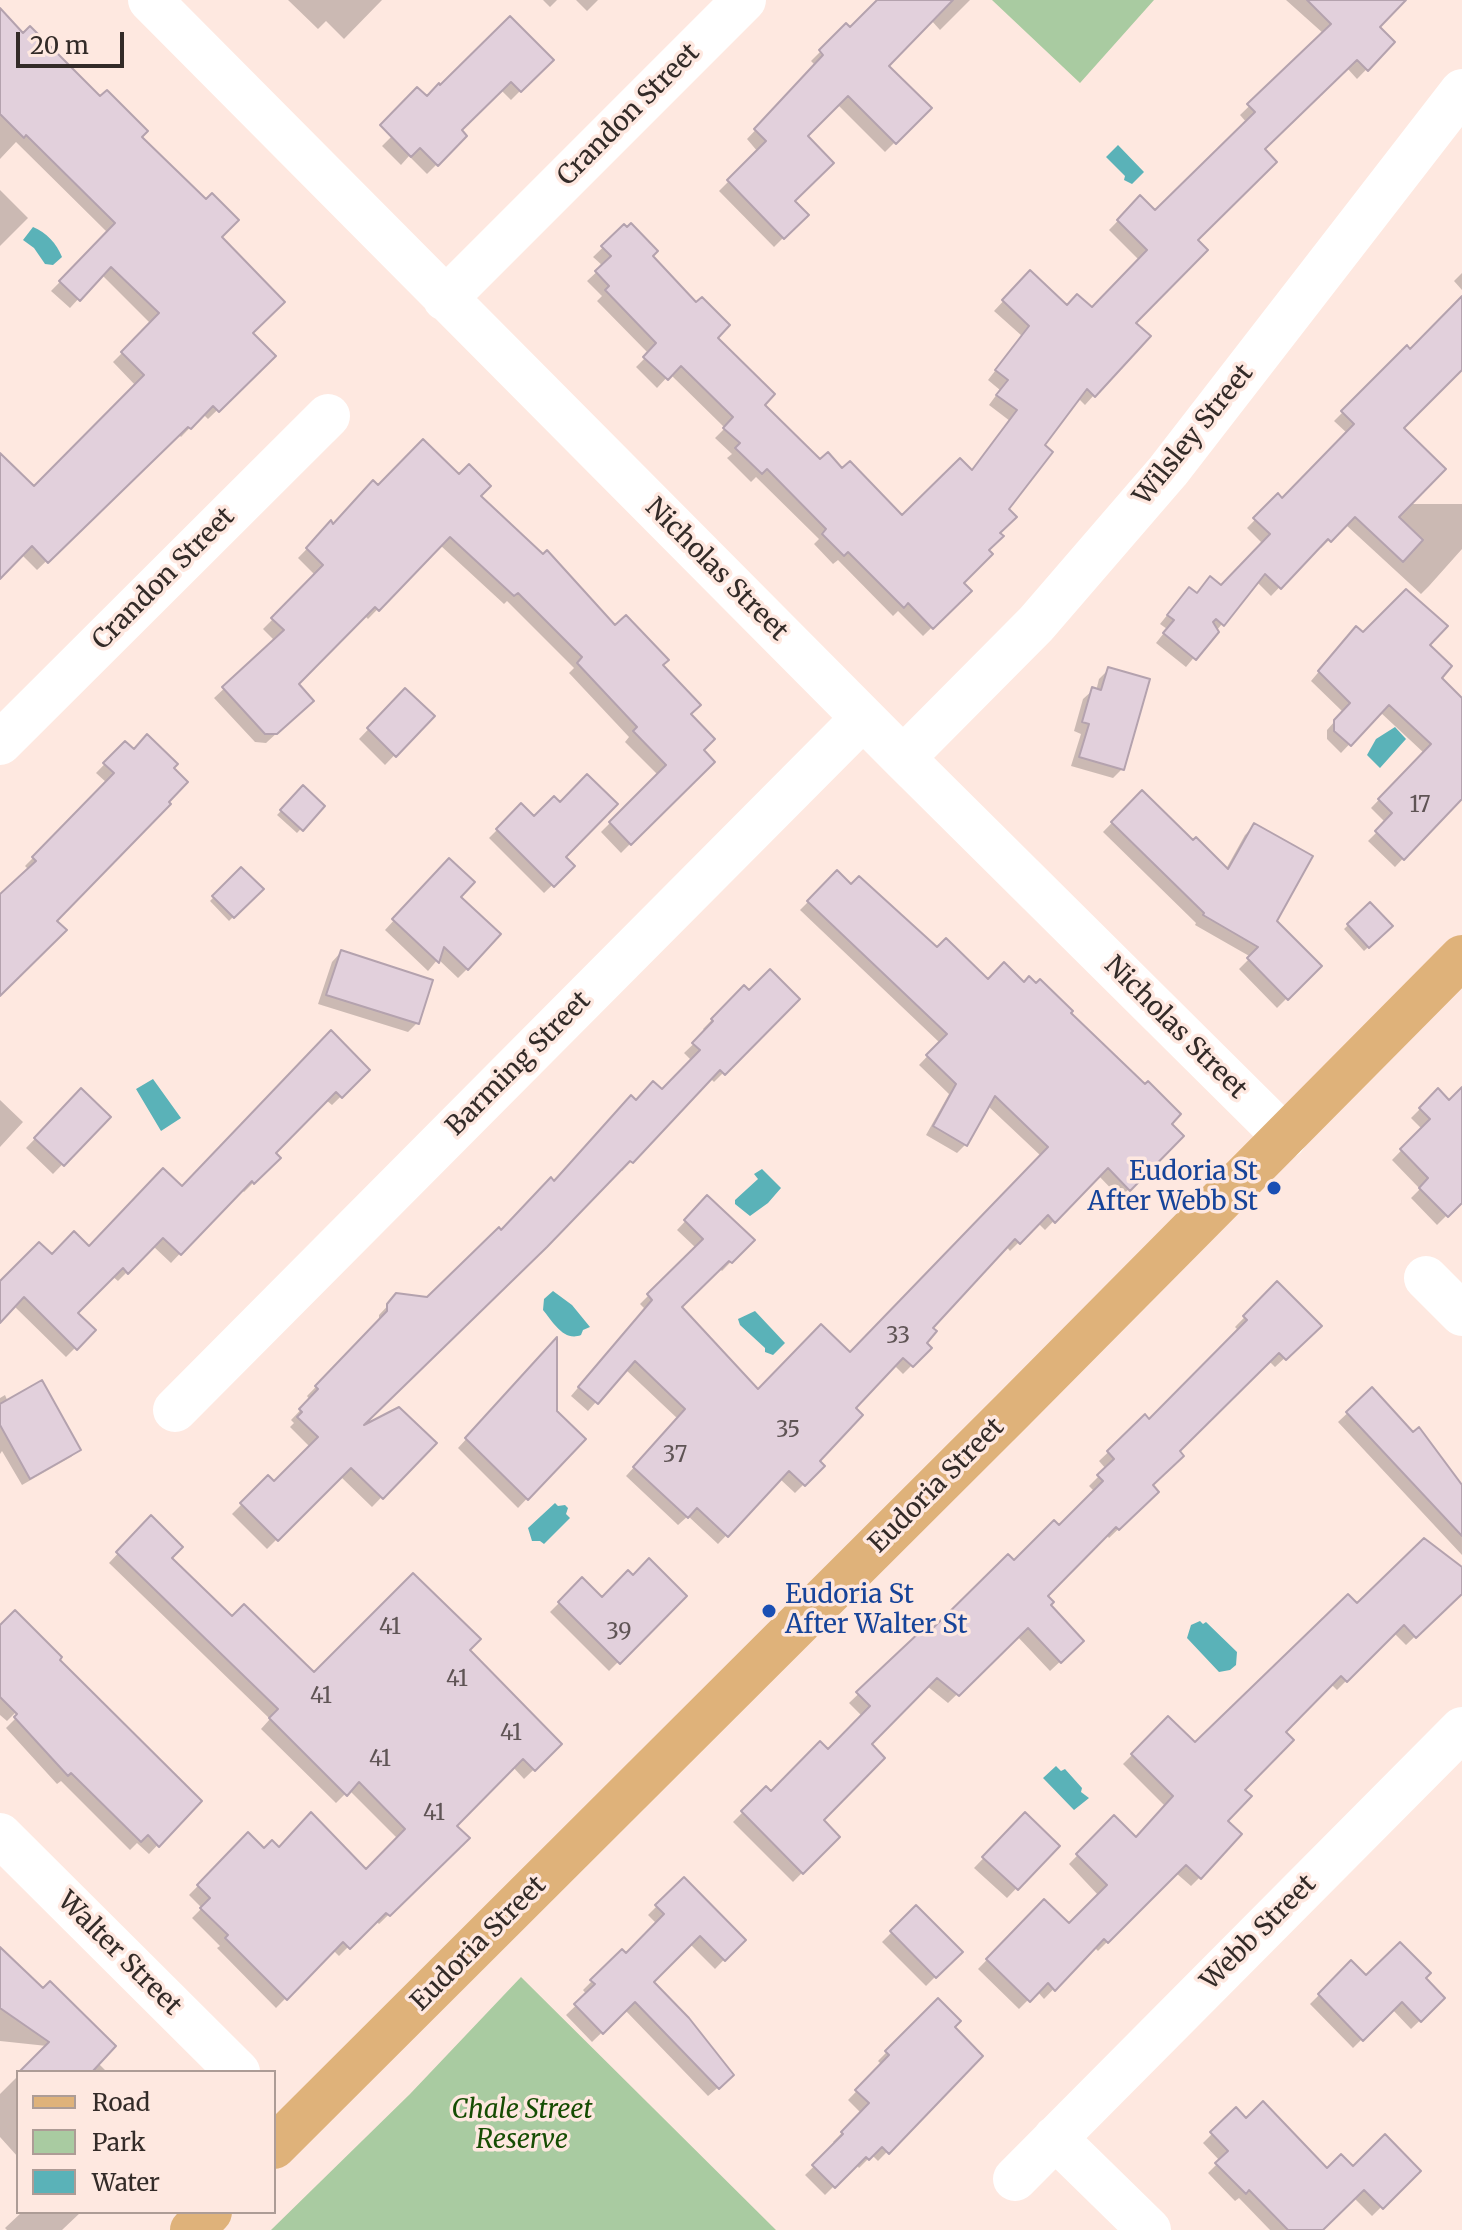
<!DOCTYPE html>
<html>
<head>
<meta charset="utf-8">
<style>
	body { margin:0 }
	#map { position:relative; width:1462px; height:2230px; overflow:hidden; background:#fee8e0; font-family:Merriweather,serif }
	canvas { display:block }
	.legend { position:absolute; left:16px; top:2070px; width:260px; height:144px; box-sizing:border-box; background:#fee8e0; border:2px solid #ad9c96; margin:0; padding:10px 14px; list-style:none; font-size:24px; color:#332b28 }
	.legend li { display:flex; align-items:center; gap:16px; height:40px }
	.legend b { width:40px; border:2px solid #ad9c96 }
	.scale { position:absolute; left:16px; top:32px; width:108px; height:36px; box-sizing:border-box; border:4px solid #332b28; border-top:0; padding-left:10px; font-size:24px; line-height:28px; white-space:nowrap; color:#332b28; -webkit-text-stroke:6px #fee8e0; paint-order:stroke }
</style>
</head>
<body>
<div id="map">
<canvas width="1462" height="2230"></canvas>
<ul class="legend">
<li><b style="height:10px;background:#dfb27a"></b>Road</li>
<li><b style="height:22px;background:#a9cba1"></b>Park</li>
<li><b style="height:22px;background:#5ab2b8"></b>Water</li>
</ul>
<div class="scale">20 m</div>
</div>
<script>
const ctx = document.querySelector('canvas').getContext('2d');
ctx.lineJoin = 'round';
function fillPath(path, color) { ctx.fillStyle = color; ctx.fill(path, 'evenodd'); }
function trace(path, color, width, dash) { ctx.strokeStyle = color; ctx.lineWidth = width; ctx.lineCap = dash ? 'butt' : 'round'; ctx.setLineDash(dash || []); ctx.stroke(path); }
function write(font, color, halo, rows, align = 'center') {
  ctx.font = font + ' Merriweather,serif'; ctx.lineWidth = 7; ctx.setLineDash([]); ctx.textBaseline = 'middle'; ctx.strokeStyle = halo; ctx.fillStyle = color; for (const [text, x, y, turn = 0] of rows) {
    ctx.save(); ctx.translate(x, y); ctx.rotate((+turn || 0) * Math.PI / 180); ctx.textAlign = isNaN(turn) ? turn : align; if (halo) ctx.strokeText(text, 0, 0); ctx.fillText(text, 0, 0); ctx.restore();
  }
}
const green = new Path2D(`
	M992 0H1154L1080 83Z
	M521 1977 776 2230H271L410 2094Z`);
const water = new Path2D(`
	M1118 145 1144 172 1132 184 1124 180 1125 176 1106 157Z
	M33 227C46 232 57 244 62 257L53 265 45 264 34 248 23 240Z
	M1395 727 1406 739 1380 768 1367 755 1376 739Z
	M153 1079 181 1118 161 1131 136 1089Z
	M762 1169 781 1188 768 1203 750 1216 735 1204V1200L758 1179 754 1174Z
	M553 1291 572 1305 590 1327 583 1330 581 1335C564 1342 553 1322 543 1310L544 1299Z
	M755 1311 785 1343 773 1355 765 1352V1348L740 1325 738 1319Z
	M555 1503 558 1506 565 1505 568 1508 566 1514 570 1518 544 1544 540 1541H532L528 1528Z
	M1200 1621 1203 1624 1206 1622 1237 1652 1236 1665 1230 1670 1219 1672 1187 1638 1191 1625Z
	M1056 1766 1061 1771 1065 1769 1082 1788 1081 1792 1089 1798 1074 1810 1043 1778Z`);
const shadow = new Path2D(`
	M288 0H382L344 39 326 21 318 29Z
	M543 0H557L550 7Z
	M576 0H598L587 11Z
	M879 0H970L940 30 931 20 887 66 929 108 885 152 837 104 805 136 793 201 806 215 774 247 719 191 758 152 747 139 816 66 811 61 846 26 850 30Z
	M1286 0H1403L1377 27 1393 42 1357 79 1347 68 1262 150 1134 323 1094 395 1085 405 1078 398 1042 446 1007 509 997 533 961 583 969 591 923 636 898 611 893 616 838 560 833 564 814 544 819 539 756 477 751 482 727 458 732 454 715 438 725 428 670 374 657 388 636 367 649 354 597 301 602 296 587 281 603 266 593 257 624 227 715 338 762 405 820 462 842 471 902 518 971 472 1010 421 989 405 1000 390 988 380 1022 336 994 311 1021 282 1067 307 1091 310 1139 260 1109 230 1140 198 1155 213 1247 123 1240 115 1324 34Z
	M0 11 23 35 139 137 219 237 251 333 273 356 208 419 203 414 181 437 178 434 37 570 21 554 0 576V455L34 489 136 386 113 362 151 324 101 274 70 308 51 291 108 233 16 142 0 159Z
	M510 19 551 60 511 100 500 89 459 130 465 136 427 174 409 156 401 165 382 146Z
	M0 190 28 218 0 246Z
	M1462 273V290L1454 281Z
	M1462 299V352L1401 428 1409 504H1462V549L1429 586 1421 594 1345 524 1321 548 1319 546 1271 596 1257 582 1186 667 1156 643 1167 629 1160 624 1181 598 1221 588 1263 544 1247 528 1278 496 1282 500 1348 434 1334 421 1407 348 1410 352Z
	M378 487 478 496 615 628 660 666 689 714 701 750 712 762 621 853 601 832 658 775 625 742 629 737 569 673 574 668 507 601 504 604 440 545 368 619 364 615 296 684 302 710 266 743 255 742 214 698 275 641 263 629 316 576 298 558 331 524 333 526Z
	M1363 635 1427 645 1439 678 1462 701V796L1395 867 1368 841 1386 823 1371 808 1424 753 1380 712 1341 753 1327 739V730L1343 712 1311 681 1348 637Z
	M1109 669 1122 769 1113 778 1071 766 1081 734 1074 731 1083 699 1093 690 1096 691 1099 679Z
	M405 691 432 716 385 765 359 739Z
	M125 743 134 751 54 921 0 993V897L29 870 25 866 107 783 96 773Z
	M303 788 322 806 297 833 277 815Z
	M1142 792 1193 843 1226 869 1245 835 1254 826 1275 921 1319 966 1277 1008 1239 969 1251 957 1195 925 1196 923 1103 832Z
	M521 806 572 866 544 893 489 838Z
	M241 869 261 889 229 921 210 901Z
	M440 870 459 897 467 969 458 978 438 959 428 971 385 930Z
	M837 873 851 887 937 950 988 981 1024 985 1069 1013 1181 1136 1120 1198 1098 1175 1045 1230 1038 1223 1010 1251 1006 1246 930 1328 924 1343 929 1348 903 1374 894 1365 853 1408 817 1461 822 1466 795 1493 780 1479 718 1544 688 1516 678 1525 626 1476 678 1419 625 1369 588 1411 571 1396 645 1309 640 1304 696 1248 677 1230 707 1198 752 1240 722 1271 719 1268 679 1307 758 1391 850 1355 1041 1156 988 1106 966 1144 957 1153 926 1135 949 1094 919 1065 940 1043 800 910Z
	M1370 904 1390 926 1364 951 1344 929Z
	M341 952 417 1023 408 1032 318 1004 332 962Z
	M744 987 749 992 797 999 714 1082 710 1078 622 1171 620 1169 356 1430 434 1443 372 1507 340 1476 267 1549 232 1514 268 1478 274 1484 311 1448 290 1427 294 1423 291 1420 310 1400 307 1396 379 1322V1315L397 1296 427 1299 636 1102 662 1092 692 1061 684 1053 706 1032 703 1029Z
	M368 1070 332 1105 326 1100 273 1153 278 1158 244 1192 241 1189 171 1263 153 1246 118 1281 112 1276 76 1313 93 1330 66 1357 14 1306 0 1320V1283L52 1257 89 1248Z
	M81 1091 108 1117 53 1174 26 1148Z
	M1438 1091 1462 1113V1200L1437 1225 1411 1198 1420 1189 1392 1160 1422 1129 1411 1118Z
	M0 1100 23 1122 0 1147Z
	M1277 1284 1319 1326 1275 1367 1269 1361 1177 1451 1151 1485 1157 1492 1109 1538 1106 1534 1045 1596 1048 1605 1082 1641 1050 1671 1017 1636 948 1703 927 1686 869 1744 821 1820 837 1837 793 1882 733 1822 766 1789 771 1793 828 1751 862 1716 849 1703 924 1631 929 1635 1059 1528 1095 1492 1089 1486 1106 1469 1099 1461 1145 1417 1149 1422 1239 1331 1235 1327Z
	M555 1342V1412L583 1439 518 1508 458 1448Z
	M1372 1390 1462 1488V1555L1338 1422Z
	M5 1395 8 1402 79 1450 71 1457 22 1485 2 1451 0 1454V1398Z
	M151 1518 170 1558 232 1619 314 1674 468 1650 560 1744 524 1779 512 1766 454 1826 467 1838 379 1924 375 1920 339 1956 333 1950 276 2008 217 1948 220 1946 192 1918 202 1908 189 1895 248 1835 264 1851 279 1849 366 1871 398 1839 349 1790 336 1803 261 1729 270 1719 109 1563Z
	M1462 1570V1591L1406 1645 1394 1633 1337 1690 1330 1683 1283 1732 1242 1790 1200 1877 1191 1886 1176 1873 1098 1951 1094 1947 1044 1999 1037 1991 1019 2009 978 1969 1044 1901 1069 1926 1099 1896 1069 1864 1114 1818 1135 1839 1165 1806 1123 1764 1168 1719 1195 1745 1357 1606Z
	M582 1580 602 1600 684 1596 609 1671 550 1612Z
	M0 1628 57 1660 199 1801 149 1854 137 1843 130 1850 61 1781 57 1784 6 1728 26 1708 23 1705 7 1721 0 1715Z
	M1025 1815 1057 1846 1007 1898 974 1868Z
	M684 1879 743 1940 715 1969 689 1943 651 1982 722 2084 708 2096 625 2010 592 2042 566 2015 587 1995 583 1990 592 1981 625 1956 657 1924 648 1915Z
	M916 1908 960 1952 926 1986 882 1942Z
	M0 1950 98 2063 107 2072H22L47 2046 0 2041Z
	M1351 1963 1366 1978H1423L1443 1998 1411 2029 1392 2009 1353 2048 1310 2004Z
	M938 2000 952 2027 981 2056 878 2161 872 2155 859 2168 856 2164 825 2195 805 2175 836 2145 833 2142 861 2113 848 2100 882 2065 878 2061Z
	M18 2076V2157L0 2137V2094Z
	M1236 2110 1246 2121 1327 2171 1353 2168 1418 2171 1372 2216 1353 2197 1321 2230H1270L1239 2198 1235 2201 1208 2173 1220 2161 1203 2143Z
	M22 2212H81L62 2230H7L5 2228Z`);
const building = new Path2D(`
	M877 0H953L889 66 932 108 896 144 848 96 808 136 834 163 795 201 809 215 784 239 727 180 766 141 754 129 823 55 819 50 846 23 850 27Z
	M1307 0H1406L1380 27 1395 42 1368 71 1357 60 1265 149 1277 162 1198 240 1208 250 1136 323 1151 336 1095 397 1087 389 1045 445 1053 452 1009 509 1017 517 1000 533 1004 536 989 550 993 554 964 583 972 591 933 629 908 603 904 608 848 552 844 556 822 534 826 529 767 469 762 474 735 448 740 443 723 428 733 417 681 366 668 380 643 357 656 343 605 290 609 286 595 271 611 256 601 246 624 224 627 227 631 223 658 251 653 256 696 302 702 297 730 325 718 338 775 394 765 405 820 459 828 452 842 468 850 461 902 515 960 458 972 470 1017 410 996 395 1008 380 995 370 1029 326 1002 300 1030 270 1067 305 1077 294 1092 307 1147 250 1117 220 1140 195 1155 210 1255 112 1247 104 1331 24Z
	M0 8 23 33 30 26 100 96 107 90 148 131 142 137 206 199 212 193 239 220 222 237 285 302 253 333 276 356 219 412 213 406 191 429 188 427 48 563 32 546 0 579V453L34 486 144 375 121 352 159 313 111 267 80 301 59 281 115 223 26 135 24 138 0 114Z
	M510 16 554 60 521 92 511 82 462 130 467 136 438 166 420 148 411 157 380 125 417 87 427 96 439 83 440 85Z
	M1462 296V370L1404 428 1446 469 1399 517 1423 540 1403 562 1355 517 1331 542 1328 539 1281 589 1265 574 1224 626 1216 619 1213 622 1219 632 1196 660 1163 633 1174 620 1167 615 1189 587 1197 593 1210 576 1221 585 1270 534 1253 518 1278 493 1282 498 1354 424 1341 411 1407 345 1410 349Z
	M423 439 459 474 469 464 491 486 481 496 543 554 547 550 615 625 626 615 669 660 663 665 701 705 691 714 715 739 704 750 715 762 631 845 609 822 666 765 633 731 637 727 577 663 582 657 518 593 514 596 450 537 379 611 375 607 299 684 314 701 277 734H265L222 687 284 630 271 618 323 565 306 548 331 520 333 524 373 480 378 485Z
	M1406 589 1448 626 1430 645 1452 666 1442 678 1462 698V799L1404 860 1375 831 1392 813 1378 799 1431 744 1389 705 1351 746 1334 731V720L1350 703 1318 671 1356 626 1363 632Z
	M1108 667 1150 679 1124 770 1079 757 1089 724 1082 722 1092 687 1101 690Z
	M405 688 435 716 396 757 367 728Z
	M147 734 178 764 174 768 188 782 169 802 171 804 57 921 67 930 0 996V894L36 861 32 857 114 773 103 763 125 741 134 749Z
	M587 774 618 804 566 857 575 866 554 887 496 829 521 803 534 816 554 796 560 802Z
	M303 785 325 806 303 831 280 810Z
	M1142 790 1193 840 1196 837 1228 869 1254 823 1313 856 1277 921 1322 966 1288 1000 1247 958 1258 947 1203 915 1204 913 1111 822Z
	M449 858 475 882 461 897 501 934 468 970 444 947 439 963 392 919Z
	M241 867 264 889 234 918 212 896Z
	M837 870 851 884 859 876 937 947 946 938 988 979 1004 962 1024 982 1029 976 1036 983 1040 979 1073 1011 1071 1013 1145 1084 1148 1081 1181 1114 1172 1124 1184 1136 1130 1191 1108 1168 1055 1223 1048 1215 1020 1244 1015 1239 933 1328 937 1331 927 1343 932 1348 913 1367 903 1358 856 1408 863 1415 820 1461 825 1466 805 1486 789 1471 728 1537 697 1508 688 1518 633 1467 685 1409 635 1361 598 1404 578 1387 652 1300 647 1294 703 1239 684 1220 707 1195 755 1240 732 1263 729 1261 682 1307 758 1389 821 1324 850 1352 1048 1147 995 1096 967 1146 933 1126 956 1084 926 1055 947 1034 807 901Z
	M1370 902 1393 926 1369 948 1347 924Z
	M341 950 433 980 419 1024 326 995Z
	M770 969 800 999 725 1075 720 1070 633 1163 630 1161 547 1247 364 1425 399 1407 437 1443 383 1499 351 1468 278 1541 240 1503 268 1475 274 1481 318 1437 297 1417 302 1412 299 1409 318 1389 315 1386 387 1311V1304L396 1293 427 1297 499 1227 501 1230 551 1177 554 1181 631 1095 636 1100 653 1081 662 1089 700 1050 692 1043 713 1021 711 1019 744 985 749 990Z
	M331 1030 370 1070 342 1098 336 1092 276 1153 281 1158 254 1184 252 1181 181 1255 163 1238 128 1274 123 1268 78 1313 96 1330 77 1350 24 1297 0 1323V1281L39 1242 52 1254 74 1231 89 1246 163 1168 182 1186Z
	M1462 1087V1203L1448 1217 1419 1188 1428 1178 1400 1149 1430 1119 1419 1108 1438 1088 1449 1100Z
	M81 1088 111 1117 64 1166 34 1138Z
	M1277 1281 1322 1326 1286 1360 1279 1353 1180 1451 1184 1456 1153 1485 1159 1492 1119 1530 1116 1527 1048 1596 1054 1602 1051 1605 1084 1641 1061 1663 1028 1628 959 1696 937 1678 872 1744 885 1758 824 1820 840 1837 803 1874 741 1811 766 1786 771 1791 820 1741 828 1749 870 1706 856 1692 924 1628 929 1632 1008 1554 1014 1560 1054 1520 1059 1525 1103 1481 1097 1475 1114 1459 1107 1451 1145 1414 1149 1419 1247 1320 1243 1316Z
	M557 1337V1411L586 1439 528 1500 465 1438Z
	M42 1380 81 1450 30 1479 0 1425V1404Z
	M1372 1387 1413 1432 1419 1427 1462 1485V1536L1346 1412Z
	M151 1515 183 1547 172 1558 232 1616 244 1604 314 1672 413 1573 481 1639 470 1650 562 1744 535 1771 523 1759 457 1826 470 1838 390 1916 386 1913 350 1949 343 1942 287 2000 225 1938 228 1935 200 1908 210 1898 197 1885 248 1832 264 1848 272 1840 279 1847 311 1812 366 1869 405 1829 359 1782 347 1796 269 1718 278 1709 116 1552Z
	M1424 1538 1462 1567V1594L1416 1638 1404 1625 1347 1682 1341 1676 1286 1732 1294 1740 1245 1790 1252 1796 1228 1821 1242 1834 1201 1879 1186 1865 1108 1943 1104 1939 1055 1991 1048 1983 1030 2002 986 1959 1044 1899 1069 1923 1107 1885 1076 1854 1114 1815 1136 1837 1173 1796 1131 1754 1168 1716 1195 1742 1348 1594 1357 1603Z
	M649 1558 687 1596 620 1664 558 1602 582 1577 602 1597 628 1570 633 1575Z
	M15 1610 62 1657 60 1660 202 1801 159 1847 148 1835 141 1842 71 1773 68 1776 14 1717 17 1714 0 1697V1625Z
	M1025 1812 1060 1846 1018 1890 982 1857Z
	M684 1877 746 1940 725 1961 700 1936 654 1982 689 2018 734 2075 719 2089 635 2002 603 2034 574 2004 595 1984 590 1980 622 1949 626 1953 664 1914 655 1905Z
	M916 1905 963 1952 936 1978 890 1931Z
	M1400 1942 1431 1973 1426 1978 1445 1998 1421 2022 1402 2002 1363 2041 1318 1994 1351 1960 1366 1975Z
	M0 1947 43 1988 50 1981 116 2046 92 2072H19L49 2042 0 2008Z
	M938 1998 961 2021 955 2027 983 2056 889 2154 882 2147 869 2160 866 2157 835 2188 812 2165 843 2134 841 2132 869 2103 855 2090 889 2055 885 2051Z
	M1263 2101 1327 2168 1341 2154 1353 2166 1385 2134 1421 2171 1383 2209 1364 2190 1323 2230H1288L1249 2190 1246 2194 1215 2163 1228 2151 1210 2132 1236 2107 1246 2118Z`);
const minor = new Path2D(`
	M150 0 903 758 1285 1137
	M445 299 744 0
	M0 743 328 416
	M903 758 1036 624 1168 471 1462 91
	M1426 1278 1462 1314
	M175 1410 863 718
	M0 1835 238 2072
	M1055 2138 1149 2230
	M1015 2179 1462 1729`);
const major = new Path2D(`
	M274 2147 1011 1412 1462 957
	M192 2230 210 2212`);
const markers = [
	[1274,1188,8,"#1a4fb4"],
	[769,1611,8,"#1a4fb4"]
];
const numberNames = [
	["17",1420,806],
	["33",898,1337],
	["35",788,1431],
	["37",675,1456],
	["41",390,1628],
	["39",619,1633],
	["41",457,1680],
	["41",321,1697],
	["41",511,1734],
	["41",380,1760],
	["41",434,1814]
];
const streetNames = [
	["Crandon Street",629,115,-45],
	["Wilsley Street",1194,435,-51],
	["Nicholas Street",716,570,45],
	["Crandon Street",164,579,-45],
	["Nicholas Street",1175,1028,45],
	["Barming Street",519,1064,-45],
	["Eudoria Street",937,1486,-45],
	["Webb Street",1259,1933,-45],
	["Eudoria Street",479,1944,-45],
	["Walter Street",119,1954,45]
];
const transitNames = [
	["Eudoria St",1258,1173],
	["After Webb St",1258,1203],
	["Eudoria St",785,1596,"left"],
	["After Walter St",785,1626,"left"]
];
const parkNames = [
	["Chale Street",522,2111],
	["Reserve",522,2141]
];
fillPath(green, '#a9cba1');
fillPath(water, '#5ab2b8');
fillPath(shadow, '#0003');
fillPath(building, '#e2d0dc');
trace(building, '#b4a2ae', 2);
trace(minor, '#fff', 44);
trace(major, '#dfb27a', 44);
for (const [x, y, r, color] of markers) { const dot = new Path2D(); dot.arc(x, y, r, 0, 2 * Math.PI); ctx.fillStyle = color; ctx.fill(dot); trace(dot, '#fee8e0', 3); }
write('22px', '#5f5455', null, numberNames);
write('26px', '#332b28', '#fee8e0', streetNames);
write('26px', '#164399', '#fee8e0', transitNames, 'right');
write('italic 26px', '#164d03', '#fee8e0', parkNames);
</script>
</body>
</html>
